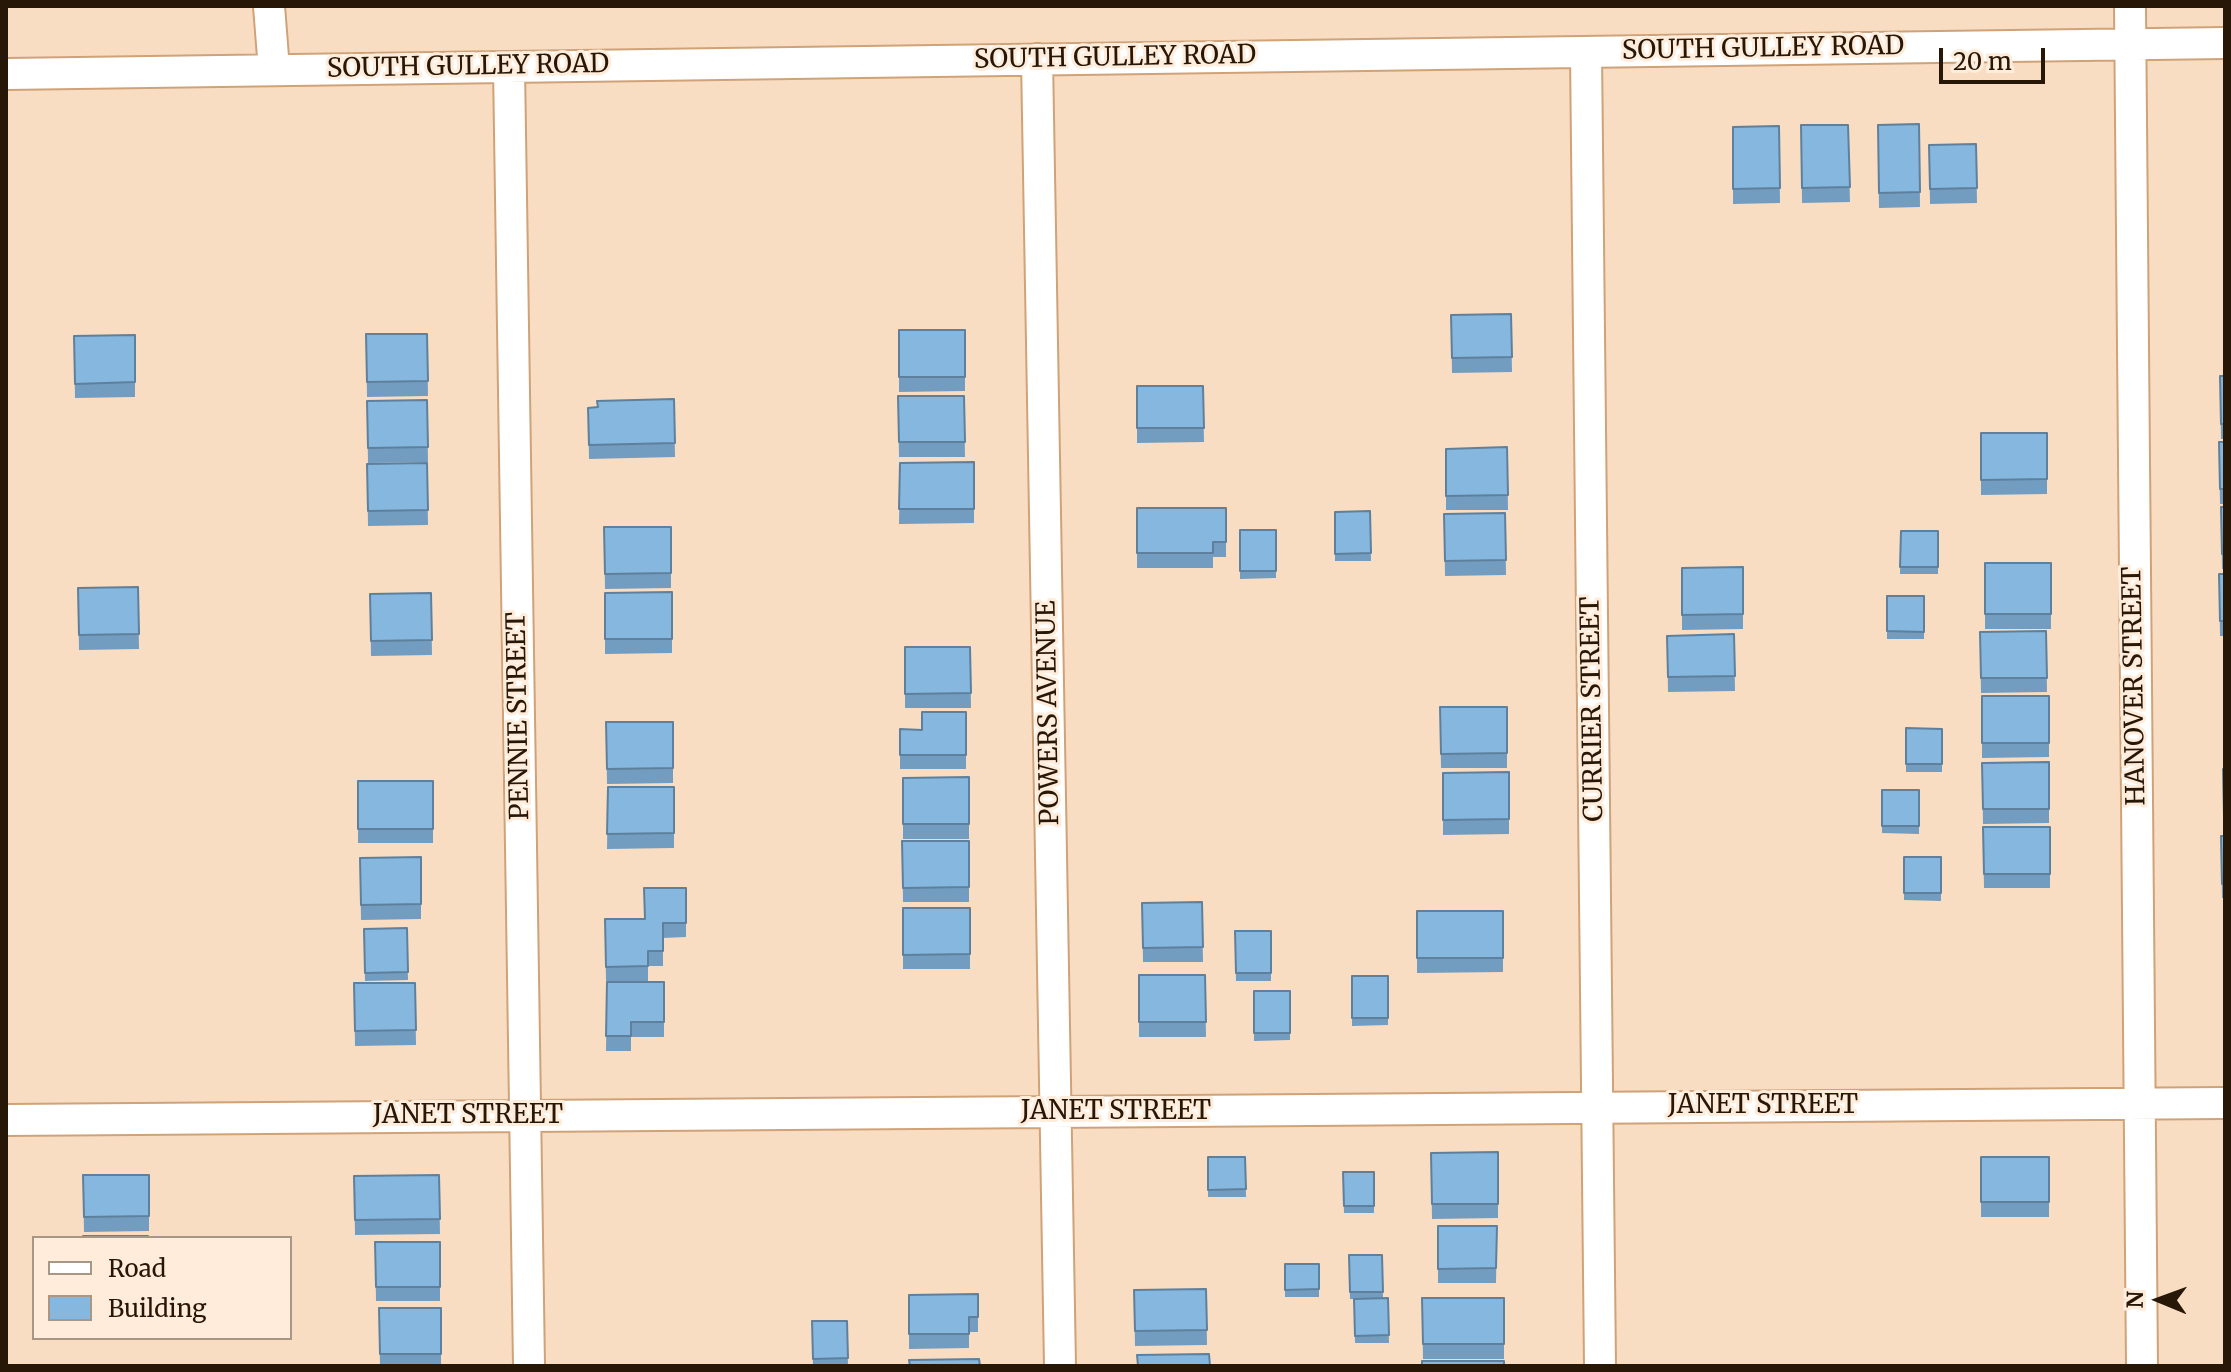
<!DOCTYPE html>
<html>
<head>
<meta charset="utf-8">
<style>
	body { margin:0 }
	#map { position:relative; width:2231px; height:1372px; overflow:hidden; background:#f9ddc3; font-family:Merriweather,serif }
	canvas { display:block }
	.frame { position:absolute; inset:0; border:8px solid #271706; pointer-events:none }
	.legend { position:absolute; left:32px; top:1236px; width:260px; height:104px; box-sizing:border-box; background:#ffecdb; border:2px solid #a99786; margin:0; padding:10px 14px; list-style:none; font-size:24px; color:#271706 }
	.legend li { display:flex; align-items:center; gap:16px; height:40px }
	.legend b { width:40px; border:2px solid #a99786 }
	.north { position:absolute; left:2119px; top:1260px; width:80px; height:80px; -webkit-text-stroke:6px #ffecdb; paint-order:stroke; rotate:271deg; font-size:22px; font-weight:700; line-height:32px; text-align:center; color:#271706 }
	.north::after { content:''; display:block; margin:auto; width:28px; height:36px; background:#271706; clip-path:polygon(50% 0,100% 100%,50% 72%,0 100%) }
	.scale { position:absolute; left:1939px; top:48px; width:106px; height:36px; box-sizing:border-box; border:4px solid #271706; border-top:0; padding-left:10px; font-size:24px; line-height:28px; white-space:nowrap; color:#271706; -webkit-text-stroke:6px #ffecdb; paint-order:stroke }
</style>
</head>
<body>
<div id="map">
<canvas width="2231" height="1372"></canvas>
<div class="frame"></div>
<ul class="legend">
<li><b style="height:10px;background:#fff"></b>Road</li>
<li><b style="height:22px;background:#86b7df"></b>Building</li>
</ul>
<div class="north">N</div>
<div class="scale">20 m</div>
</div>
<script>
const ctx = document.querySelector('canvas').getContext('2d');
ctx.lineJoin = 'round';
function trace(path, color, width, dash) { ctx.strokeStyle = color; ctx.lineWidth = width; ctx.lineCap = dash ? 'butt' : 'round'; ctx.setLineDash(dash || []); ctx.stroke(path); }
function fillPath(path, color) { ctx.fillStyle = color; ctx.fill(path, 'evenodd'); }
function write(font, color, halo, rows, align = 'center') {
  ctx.font = font + ' Merriweather,serif'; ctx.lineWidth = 6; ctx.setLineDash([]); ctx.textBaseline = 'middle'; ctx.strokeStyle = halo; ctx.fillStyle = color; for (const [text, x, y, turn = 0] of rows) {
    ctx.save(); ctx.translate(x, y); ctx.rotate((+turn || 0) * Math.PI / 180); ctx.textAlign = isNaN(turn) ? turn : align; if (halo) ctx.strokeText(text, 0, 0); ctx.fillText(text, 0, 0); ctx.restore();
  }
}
const minor = new Path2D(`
	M269 6 274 70
	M2130 6 2142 1366
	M1586 52 1600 1366
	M1037 59 1060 1366
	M509 67 529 1366
	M6 74 2225 43
	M6 1120 2225 1103`);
const wall = new Path2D(`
	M1919 124 1920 207 1879 208 1878 125Z
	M1801 125H1848L1850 202 1802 203Z
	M1779 126 1780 203 1733 204V127Z
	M1976 144 1977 203 1930 204 1929 145Z
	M1511 314 1512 372 1452 373 1451 315Z
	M899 330H965V391L899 392Z
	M366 334H427L428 396 367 397Z
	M135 335V397L75 398 74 336Z
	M2220 376H2225V439H2221Z
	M1137 386H1203L1204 442 1137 443Z
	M898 396H964L965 457H899Z
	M674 399 675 457 589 459 588 408Z
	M427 400 428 462 368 463 367 401Z
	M1981 433H2047V494L1981 495Z
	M2219 442H2225V504H2220Z
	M1507 447 1508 510H1446V449Z
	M974 462V523L899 524 900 463Z
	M427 463 428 525 368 526 367 464Z
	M2221 507H2225V569H2222Z
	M1137 508H1226V557H1213V568H1137Z
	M1370 511 1371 561H1335V512Z
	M1505 513 1506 575 1445 576 1444 514Z
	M604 527H671V588L605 589Z
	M1240 530H1276V578L1240 579Z
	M1901 531H1938V574H1900Z
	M1985 563H2051V629H1985Z
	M1743 567V629L1682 630V568Z
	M2219 574H2225V636H2220Z
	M138 587 139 649 79 650 78 588Z
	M672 592V653L605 654V593Z
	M431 593 432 655 371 656 370 594Z
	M1887 596H1924V639H1887Z
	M2046 631 2047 692 1981 693 1980 632Z
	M1734 634 1735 691 1668 692 1667 636Z
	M905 647H970L971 708H905Z
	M1982 696H2049V757L1982 758Z
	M1440 707H1507V768H1441Z
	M966 712V769H900V729L922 730Z
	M606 722H673V783L607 784Z
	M1906 728 1942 729V772H1906Z
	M2049 762V823L1983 824 1982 763Z
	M1509 772V834L1443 835V773Z
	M969 777V839H903V778Z
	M358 781H433V843H358Z
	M608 787H674V848L607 849Z
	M1882 790H1919V834L1882 833Z
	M1983 827H2050V888H1984Z
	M2221 836H2225V898H2222Z
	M902 841H969V902H903Z
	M421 857V919L361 920 360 858Z
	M1904 857H1941V901L1904 900Z
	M686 888V937L663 938V966H648V981H606L605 919H645Z
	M1202 902 1203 962H1143L1142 903Z
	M903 908H970V969H903Z
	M1417 911H1503V972L1417 973Z
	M407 928 408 980 365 981 364 929Z
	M1235 931H1271V981H1236Z
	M1139 975H1205L1206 1037H1139Z
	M1352 976H1388V1025L1352 1026Z
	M607 982H664V1037H631V1051H606Z
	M354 983H415L416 1045 355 1046Z
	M1254 991H1290V1040L1254 1041Z
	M1498 1152V1218L1432 1219 1431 1153Z
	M1208 1157H1245L1246 1197H1208Z
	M1981 1157H2049V1217H1981Z
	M1343 1172H1374V1213H1344Z
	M83 1175H149V1231L84 1232Z
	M439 1175 440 1234 355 1235 354 1176Z
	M1438 1226H1497L1496 1283H1438Z
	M375 1242H440V1301H376Z
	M1349 1255H1382L1383 1298H1388L1389 1343H1355L1354 1299H1350Z
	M1285 1264H1319V1297H1285Z
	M1206 1289 1207 1345 1135 1346 1134 1290Z
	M978 1294V1332H969V1348L909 1349V1295Z
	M1422 1298H1504V1359H1423Z
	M379 1308H441V1366H380Z
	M812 1321H847L848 1366H813Z`);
const building = new Path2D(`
	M1919 124 1920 192 1879 193 1878 125Z
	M1801 125H1848L1850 187 1802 188Z
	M1779 126 1780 188 1733 189V127Z
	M1976 144 1977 188 1930 189 1929 145Z
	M1511 314 1512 357 1452 358 1451 315Z
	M899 330H965V377H899Z
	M366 334H427L428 381 367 382Z
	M135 335V382L75 384 74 336Z
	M2220 376H2225V424H2221Z
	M1137 386H1203L1204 428H1137Z
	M898 396H964L965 442H899Z
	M674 399 675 443 589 445 588 408 598 407 597 401Z
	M427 400 428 447 368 448 367 401Z
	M1981 433H2047V479L1981 480Z
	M2219 442H2225V489H2220Z
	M1507 447 1508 495 1446 496V449Z
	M974 462V509H899L900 463Z
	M427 463 428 510 368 511 367 464Z
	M2221 507H2225V554H2222Z
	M1137 508H1226V542H1213V553H1137Z
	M1370 511 1371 553 1335 554V512Z
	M1505 513 1506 560 1445 561 1444 514Z
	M604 527H671V573L605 574Z
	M1240 530H1276V571H1240Z
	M1901 531H1938V567H1900Z
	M1985 563H2051V614H1985Z
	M1743 567V614L1682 615V568Z
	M2219 574H2225V621H2220Z
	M138 587 139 634 79 635 78 588Z
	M672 592V639H605V593Z
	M431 593 432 640 371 641 370 594Z
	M1887 596H1924V632L1887 631Z
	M2046 631 2047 678H1981L1980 632Z
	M1734 634 1735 676 1668 677 1667 636Z
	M905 647H970L971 693 905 694Z
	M1982 696H2049V743H1982Z
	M1440 707H1507V753L1441 754Z
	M922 712H966V755H900V729L922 730Z
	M606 722H673V768L607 769Z
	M1906 728 1942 729V764H1906Z
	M2049 762V809H1983L1982 763Z
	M2223 769H2225V816H2224Z
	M1509 772V819L1443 820V773Z
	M969 777V824H903V778Z
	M358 781H433V829H358Z
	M608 787H674V833L607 834Z
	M1882 790H1919V826H1882Z
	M1983 827H2050V874H1984Z
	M2221 836H2225V884H2222Z
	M902 841H969V887L903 888Z
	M421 857V904L361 905 360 858Z
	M1904 857H1941V893H1904Z
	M644 888H686V923H663V951H648V966L606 967 605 919H645Z
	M1202 902 1203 947 1143 948 1142 903Z
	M903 908H970V954L903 955Z
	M1417 911H1503V958H1417Z
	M407 928 408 972 365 973 364 929Z
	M1235 931H1271V973H1236Z
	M1139 975H1205L1206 1022H1139Z
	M1352 976H1388V1018H1352Z
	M607 982H664V1022H631V1036H606Z
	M354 983H415L416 1030 355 1031Z
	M1254 991H1290V1033H1254Z
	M1498 1152V1204H1432L1431 1153Z
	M1208 1157H1245L1246 1189 1208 1190Z
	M1981 1157H2049V1202H1981Z
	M1343 1172H1374V1206H1344Z
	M83 1175H149V1216L84 1217Z
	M439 1175 440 1219 355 1220 354 1176Z
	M1438 1226H1497L1496 1268 1438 1269Z
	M83 1236H148V1238H83Z
	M375 1242H440V1287H376Z
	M1349 1255H1382L1383 1292H1350Z
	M1285 1264H1319V1289L1285 1290Z
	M1206 1289 1207 1330 1135 1331 1134 1290Z
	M978 1294V1317H969V1334H909V1295Z
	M1388 1298 1389 1335 1355 1336 1354 1299Z
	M1422 1298H1504V1344H1423Z
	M379 1308H441V1354H380Z
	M812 1321H847L848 1358 813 1359Z
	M1209 1354 1210 1366H1138L1137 1355Z
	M979 1359 980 1366H910L909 1360Z
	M1422 1361H1504V1366H1422Z`);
const streetNames = [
	["SOUTH GULLEY ROAD",1763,49,-1],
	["SOUTH GULLEY ROAD",1115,58,-1],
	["SOUTH GULLEY ROAD",468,67,-1],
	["HANOVER STREET",2135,686,-91],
	["CURRIER STREET",1593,709,-91],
	["POWERS AVENUE",1049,713,-91],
	["PENNIE STREET",519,716,-91],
	["JANET STREET",1763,1106],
	["JANET STREET",1116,1112],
	["JANET STREET",468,1116]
];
trace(minor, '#cfa278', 34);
trace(minor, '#fff', 30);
fillPath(wall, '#739dc0');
fillPath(building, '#86b7df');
trace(building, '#5e809c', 2);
write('26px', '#271706', '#ffecdb', streetNames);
</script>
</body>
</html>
